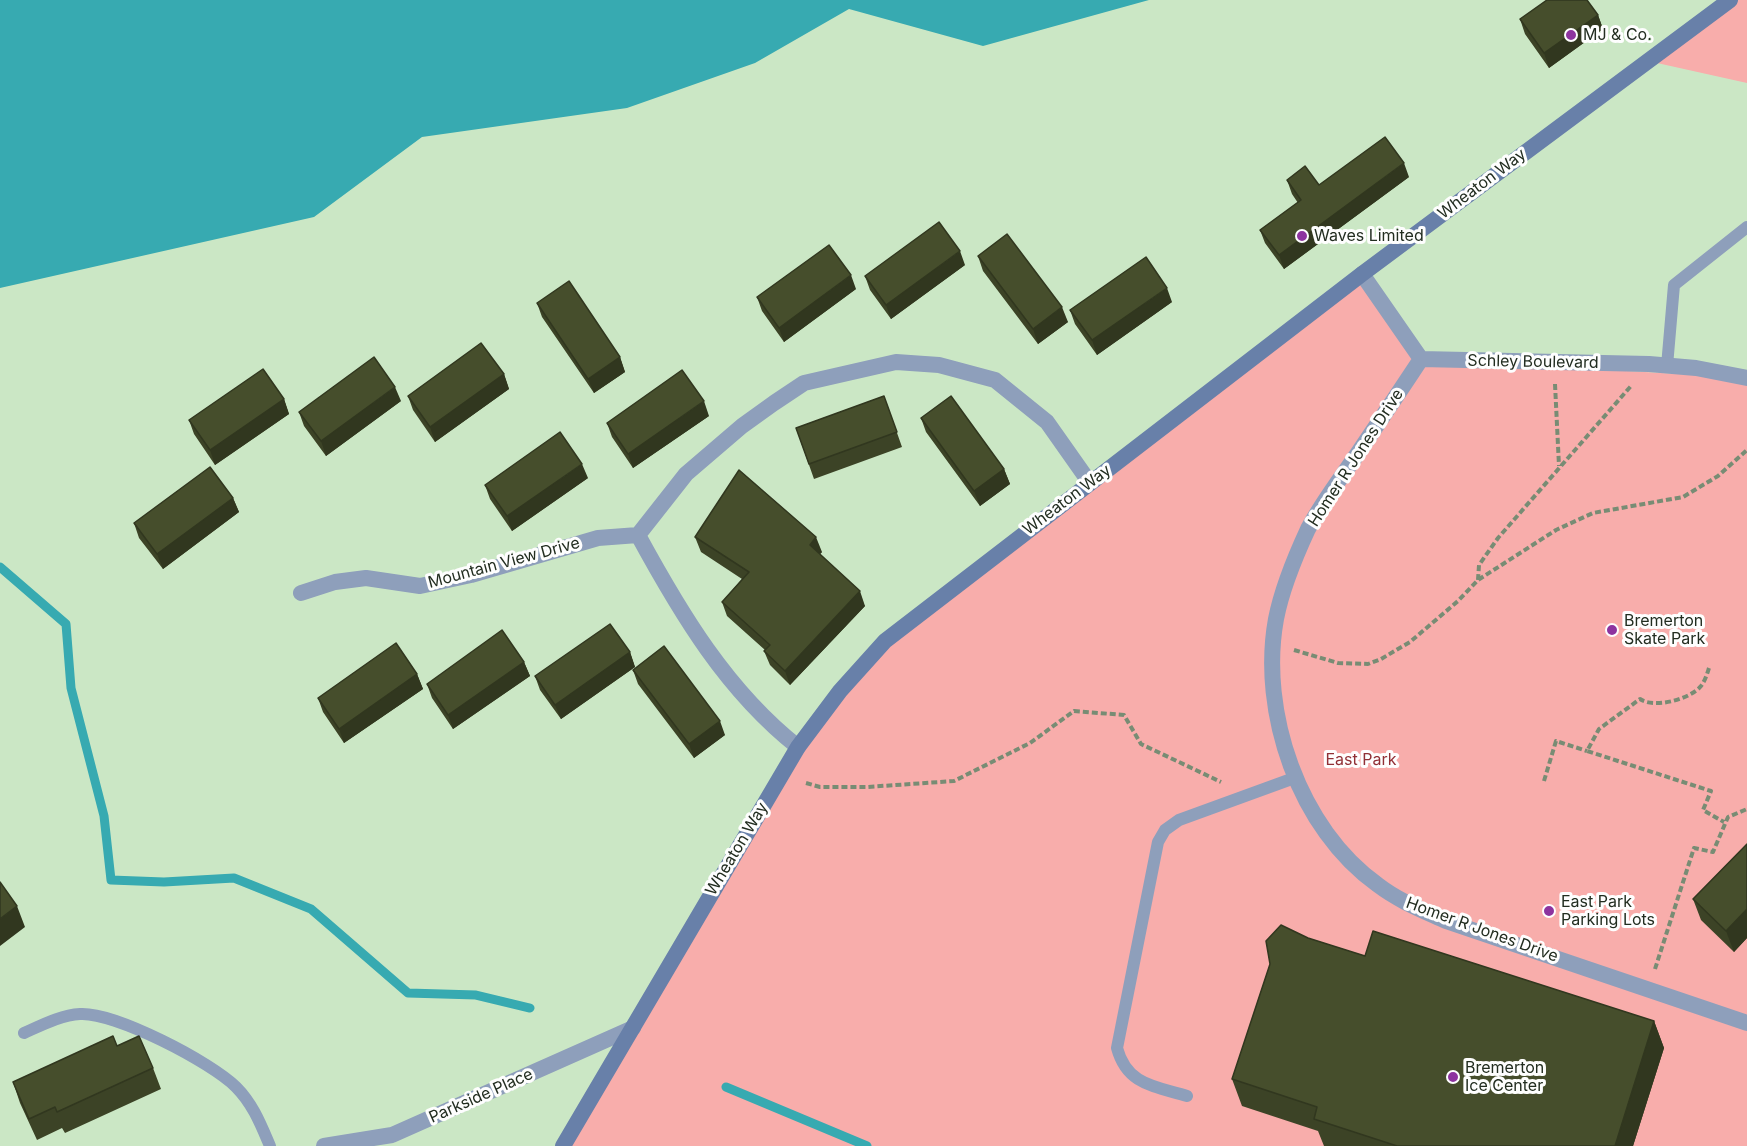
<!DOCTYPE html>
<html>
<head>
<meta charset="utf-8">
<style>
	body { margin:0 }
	canvas { display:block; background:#cbe7c5 }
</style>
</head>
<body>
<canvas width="1747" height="1146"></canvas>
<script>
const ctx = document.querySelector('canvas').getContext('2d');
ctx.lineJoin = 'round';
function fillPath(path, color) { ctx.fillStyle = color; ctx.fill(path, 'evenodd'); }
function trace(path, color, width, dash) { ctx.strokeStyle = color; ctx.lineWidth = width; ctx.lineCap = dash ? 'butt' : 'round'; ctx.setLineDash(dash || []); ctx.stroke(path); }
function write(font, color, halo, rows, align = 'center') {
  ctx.font = font + ' Inter,sans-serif'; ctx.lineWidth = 6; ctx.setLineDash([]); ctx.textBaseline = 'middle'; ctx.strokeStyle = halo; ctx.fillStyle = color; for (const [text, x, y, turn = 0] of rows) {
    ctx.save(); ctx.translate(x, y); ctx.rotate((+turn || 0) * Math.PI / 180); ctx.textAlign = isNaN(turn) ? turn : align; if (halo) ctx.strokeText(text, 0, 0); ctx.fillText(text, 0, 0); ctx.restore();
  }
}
const green = new Path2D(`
	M1730 0H1747V83L1648 61Z
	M1362 274 1421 359 1747 378V1146H563L798 747 885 641Z`);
const water = new Path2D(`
	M0 0H1149L983 46 849 9 755 63 627 108 422 137 314 217 0 288Z`);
const stream = new Path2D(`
	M0 567 66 624 71 688 104 816 111 880 164 882 234 878 311 909 408 993 476 995 530 1008
	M726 1087 867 1146`);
const path = new Path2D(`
	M1555 384 1559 466
	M1478 580 1479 565 1498 538 1631 386
	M1294 650 1338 663 1368 664 1381 659 1410 642 1458 601 1478 580 1556 530 1593 513 1683 497 1718 476 1747 450
	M1709 668C1707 674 1705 681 1701 686 1691 699 1654 709 1640 699L1599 729 1587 751 1711 791 1703 810 1724 822
	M1544 781 1556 741 1587 751
	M806 783 820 787H867L954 781 1030 743 1074 711 1124 715 1141 744 1221 782
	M1655 969 1694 848 1713 852 1728 817 1747 809`);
const service = new Path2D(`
	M1667 366 1674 285 1747 227
	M24 1033C42 1025 61 1015 80 1014 115 1012 211 1062 236 1087 253 1104 261 1125 270 1146
	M1187 1096C1154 1086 1127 1085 1117 1048L1158 842 1165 830 1179 820 1297 777`);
const minor = new Path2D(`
	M1362 274 1421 359 1649 364 1696 368 1747 378
	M1421 359C1400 391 1379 422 1358 453 1341 478 1322 502 1308 529 1295 557 1282 588 1276 619 1259 712 1299 829 1378 885 1399 901 1422 910 1446 921L1747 1023
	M301 593 335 582 366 578 420 586 471 575 598 538 638 535
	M798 747C727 691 681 614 638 535L686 474 742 426 774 403 804 383 896 362 939 365 995 380 1047 422 1090 483
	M324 1146 392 1135 633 1028`);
const secondary = new Path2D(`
	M563 1146 798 747 840 691 885 641 1362 274 1730 0`);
const wall = new Path2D(`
	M1598 15 1603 29 1549 68 1525 34 1520 19Z
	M1409 177 1284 269 1265 243 1260 230 1298 203 1292 194 1287 180 1319 185Z
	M978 256 1068 322 1038 344 983 271Z
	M965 265 891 319 870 290 865 276Z
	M856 289 784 342 762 311 757 297Z
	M1172 302 1097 355 1075 324 1070 310Z
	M537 303 620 357 625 372 594 393 542 317Z
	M504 374 509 389 435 442 413 410 408 396Z
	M884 396 902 447 814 479 796 428Z
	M284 399 289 414 215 465 194 434 189 420Z
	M401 401 326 456 304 426 299 412Z
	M709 416 633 468 612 437 607 423Z
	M921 418 1004 469 1010 484 980 506 926 432Z
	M588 478 512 531 490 499 485 485Z
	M233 498 239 512 163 569 139 538 134 523Z
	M695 537 822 552 820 554 865 606 790 685 770 665 764 651 765 650 727 616 722 602 742 579 701 552Z
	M630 652 635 667 561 719 540 690 535 676Z
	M524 662 530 676 453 729 432 698 427 684Z
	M633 670 725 735 694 758 638 684Z
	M417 674 423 689 344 743 323 712 318 698Z
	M1747 844V938L1734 952 1701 920 1693 899Z
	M1308 938 1365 956 1654 1021 1664 1048 1633 1146H1324L1318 1131 1242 1106 1232 1079 1270 964Z
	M117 1046 153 1068 161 1089 65 1133 62 1128 37 1140 20 1103 13 1082Z`);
const shadedWall = new Path2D(`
	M1598 15 1603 29 1549 68 1544 53Z
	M1404 163 1409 177 1284 269 1279 255Z
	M960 251 965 265 891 319 886 305Z
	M851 275 856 289 784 342 779 328Z
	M1167 288 1172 302 1097 355 1092 340Z
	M1062 307 1068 322 1038 344 1033 329Z
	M620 357 625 372 594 393 588 379Z
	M504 374 509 389 435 442 430 427Z
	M395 387 401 401 326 456 321 441Z
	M284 399 289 414 215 465 210 450Z
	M704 401 709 416 633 468 628 454Z
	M582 464 588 478 512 531 507 516Z
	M1004 469 1010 484 980 506 974 491Z
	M233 498 239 512 163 569 157 554Z
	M816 537 822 552 815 559 810 545Z
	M860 591 865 606 790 685 785 671Z
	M630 652 635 667 561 719 555 705Z
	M524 662 530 676 453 729 448 715Z
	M417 674 423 689 344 743 339 729Z
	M720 721 725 735 694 758 689 744Z
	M17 906 25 927 0 946V919Z
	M1747 909V938L1734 952 1726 931Z
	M1654 1021 1664 1048 1633 1146H1615Z`);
const building = new Path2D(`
	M1547 0H1587L1598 15 1544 53 1520 19Z
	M1385 137 1404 163 1279 255 1260 230 1301 200 1287 180 1305 166 1319 185Z
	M939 222 960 251 886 305 865 276Z
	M1007 234 1062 307 1033 329 978 256Z
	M829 245 851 275 779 328 757 297Z
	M1146 257 1167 288 1092 340 1070 310Z
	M569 281 620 357 588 379 537 303Z
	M481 343 504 374 430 427 408 396Z
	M374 357 395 387 321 441 299 412Z
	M263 369 284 399 210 450 189 420Z
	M682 370 704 401 628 454 607 423Z
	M884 396 897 432 809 464 796 428Z
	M951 396 1004 469 974 491 921 418Z
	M560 432 582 464 507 516 485 485Z
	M210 467 233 498 157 554 134 523Z
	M739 470 816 537 810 545 860 591 785 671 764 651 770 645 722 602 749 572 695 537Z
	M610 624 630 652 555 705 535 676Z
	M502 630 524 662 448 715 427 684Z
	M396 643 417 674 339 729 318 698Z
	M664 646 720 721 689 744 633 670Z
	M1747 844V909L1726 931 1693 899Z
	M0 882 17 906 0 919Z
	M1281 925 1308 938 1365 956 1373 931 1654 1021 1615 1146H1397L1314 1119 1317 1107 1232 1079 1270 964 1266 941Z
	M113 1036 117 1046 139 1036 153 1068 57 1112 55 1107 29 1119 13 1082Z`);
const markers = [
	[1571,35,6,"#8d339f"],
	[1302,236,6,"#8d339f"],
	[1612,630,6,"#8d339f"],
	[1549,911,6,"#8d339f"],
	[1453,1077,6,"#8d339f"]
];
const poiNames = [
	["MJ & Co.",1583,35],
	["Waves Limited",1314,236],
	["Bremerton",1624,621],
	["Skate Park",1624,639],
	["East Park",1561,902],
	["Parking Lots",1561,920],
	["Bremerton",1465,1068],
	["Ice Center",1465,1086]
];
const streetNames = [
	["Wheaton Way",1482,184,-37],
	["Schley Boulevard",1533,362,1],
	["Homer R Jones Drive",1356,458,-57],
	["Wheaton Way",1067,500,-37],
	["Mountain View Drive",504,563,-15],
	["Wheaton Way",737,849,-59],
	["Homer R Jones Drive",1482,930,20],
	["Parkside Place",481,1096,-24]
];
const parkNames = [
	["East Park",1361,760]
];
fillPath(green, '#f8adab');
fillPath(water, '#37aab1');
trace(stream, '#37aab1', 9);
trace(path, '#788c74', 4, [6, 3]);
trace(service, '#8e9fbb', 12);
trace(minor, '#8e9fbb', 16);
trace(secondary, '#6880a9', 16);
fillPath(wall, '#3c4326');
fillPath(shadedWall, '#31371f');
fillPath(building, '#464e2c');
trace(building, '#31371f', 1.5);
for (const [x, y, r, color] of markers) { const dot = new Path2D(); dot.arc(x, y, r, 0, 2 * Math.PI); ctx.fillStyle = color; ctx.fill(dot); trace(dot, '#fefefe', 2); }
write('16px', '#222d20', '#fefefe', poiNames, 'left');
write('16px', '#222d20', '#fefefe', streetNames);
write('16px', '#913036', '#fefefe', parkNames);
</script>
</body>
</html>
